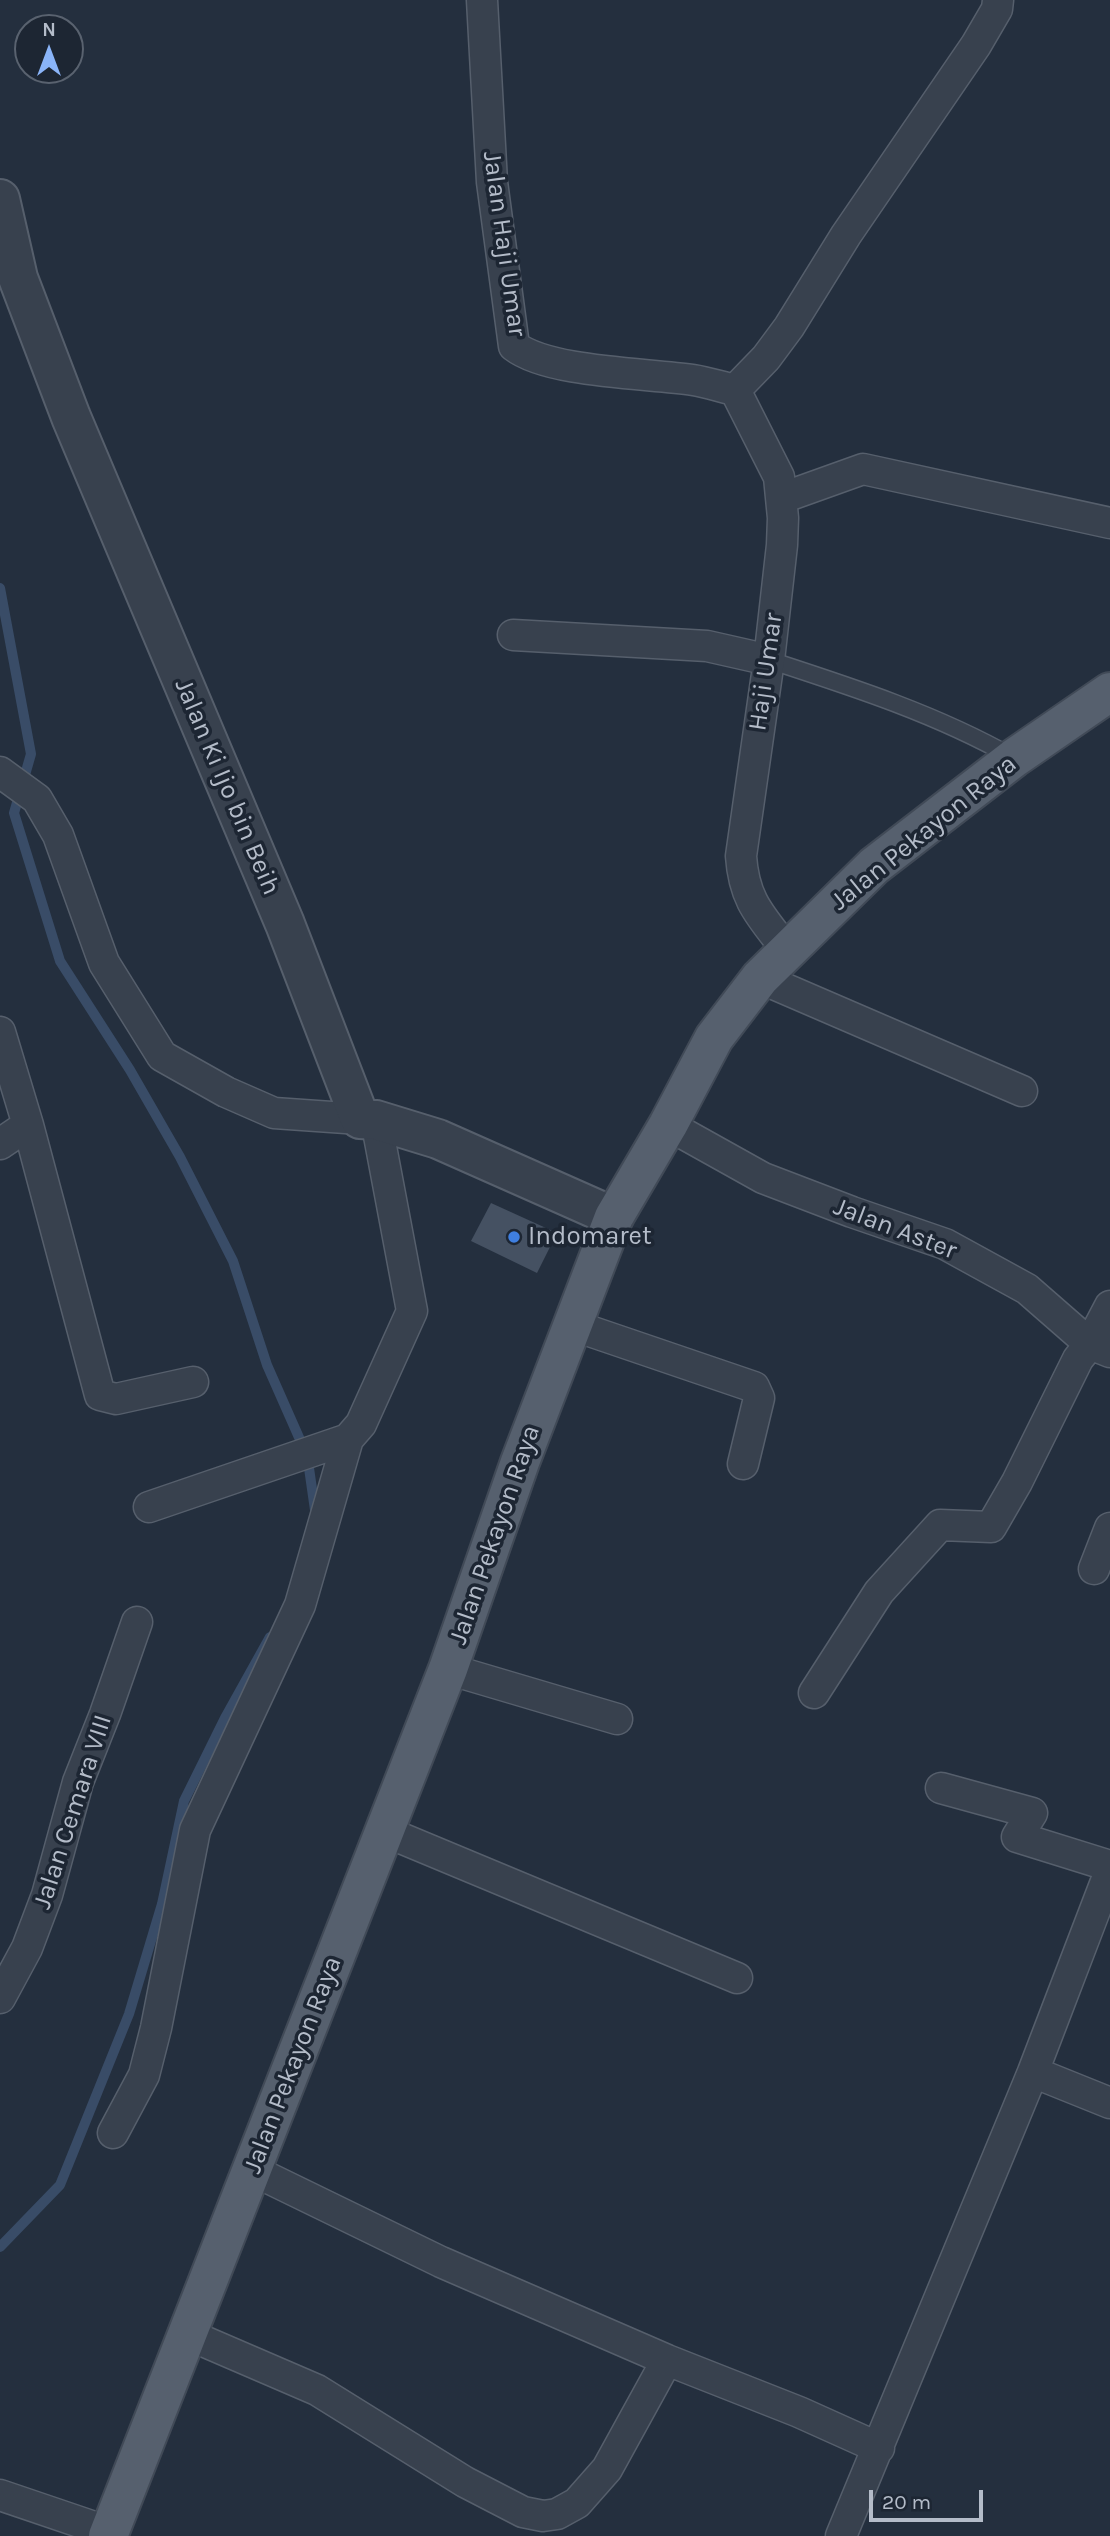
<!DOCTYPE html>
<html>
<head>
<meta charset="utf-8">
<style>
	body { margin:0 }
	#map { position:relative; width:1110px; height:2536px; overflow:hidden; background:#242f3e; font-family:Karla,sans-serif }
	canvas { display:block }
	.north { position:absolute; left:14px; top:14px; width:70px; height:70px; box-sizing:border-box; background:#1d2633; border:2px solid #59626f; border-radius:50%; rotate:0deg; font-size:19px; font-weight:700; line-height:28px; text-align:center; color:#b4bcc9 }
	.north::after { content:''; display:block; margin:auto; width:24px; height:32px; background:#8ab4f8; clip-path:polygon(50% 0,100% 100%,50% 72%,0 100%) }
	.scale { position:absolute; left:869px; top:2490px; width:114px; height:32px; box-sizing:border-box; border:4px solid #b4bcc9; border-top:0; padding-left:9px; font-size:21px; line-height:24px; white-space:nowrap; color:#b4bcc9; -webkit-text-stroke:5px #1d2633; paint-order:stroke }
</style>
</head>
<body>
<div id="map">
<canvas width="1110" height="2536"></canvas>
<div class="north">N</div>
<div class="scale">20 m</div>
</div>
<script>
const ctx = document.querySelector('canvas').getContext('2d');
ctx.lineJoin = 'round';
function trace(path, color, width, dash) { ctx.strokeStyle = color; ctx.lineWidth = width; ctx.lineCap = dash ? 'butt' : 'round'; ctx.setLineDash(dash || []); ctx.stroke(path); }
function fillPath(path, color) { ctx.fillStyle = color; ctx.fill(path, 'evenodd'); }
function write(font, color, halo, rows, align = 'center') {
  ctx.font = font + ' Karla,sans-serif'; ctx.lineWidth = 7; ctx.setLineDash([]); ctx.textBaseline = 'middle'; ctx.strokeStyle = halo; ctx.fillStyle = color; for (const [text, x, y, turn = 0] of rows) {
    ctx.save(); ctx.translate(x, y); ctx.rotate((+turn || 0) * Math.PI / 180); ctx.textAlign = isNaN(turn) ? turn : align; if (halo) ctx.strokeText(text, 0, 0); ctx.fillText(text, 0, 0); ctx.restore();
  }
}
const stream = new Path2D(`
	M0 588 31 754 14 813 60 961 130 1070 180 1157 233 1261 267 1365 301 1442
	M309 1468 316 1517
	M0 2247 60 2185 129 2014 162 1904 184 1801 225 1718 270 1637`);
const building = new Path2D(`
	M491 1203 557 1233 537 1273 471 1241Z`);
const service = new Path2D(`
	M769 660C852 687 936 714 1012 757`);
const minor = new Path2D(`
	M482 0 492 182 514 346C549 373 647 373 693 380 707 382 721 387 735 390
	M735 390 779 477 783 518 782 545 769 660 741 856C744 901 761 916 787 950
	M735 390 766 358 789 327 846 235 976 45 997 9 998 0
	M782 498 863 469 1110 523
	M513 635 707 646 769 660
	M0 772 37 799 58 835 104 963 162 1056 226 1092 274 1113 360 1119
	M760 978 1022 1091
	M0 1032 28 1125 0 1144
	M28 1125 100 1395 116 1399 193 1382
	M668 1125 763 1178 852 1212 945 1244 1027 1289 1090 1344 1110 1352
	M572 1325 754 1387 759 1398 743 1464
	M149 1507 348 1439 361 1424 412 1311 376 1120
	M1094 1569 1110 1528
	M448 1669 617 1719
	M814 1693 879 1592 940 1525 991 1527 1017 1482 1078 1359 1090 1344 1110 1306
	M941 1788 1032 1813 1017 1837 1110 1866
	M384 1831 737 1978
	M0 1998 27 1948 47 1895 78 1782 105 1714 137 1622
	M1033 2072 1110 1871
	M113 2133 144 2075 156 2028 195 1830 300 1605 348 1439
	M252 2170 441 2262 667 2360 799 2412 879 2448
	M187 2334 317 2390 465 2482 523 2512 543 2516 557 2514 577 2503 607 2469 667 2360
	M0 2495 109 2532
	M841 2536 1033 2072 1110 2103`);
const tertiary = new Path2D(`
	M0 199 18 278 71 417 285 924 360 1119 376 1120 438 1139 614 1217`);
const primary = new Path2D(`
	M108 2536 448 1669 520 1462 614 1217 668 1125 714 1038 760 978 874 866 1014 758 1110 692`);
const markers = [
	[514,1237,7,"#3f7fe0"]
];
const streetNames = [
	["Jalan Haji Umar",504,244,82],
	["Haji Umar",766,672,-82],
	["Jalan Ki Ijo bin Beih",227,787,67],
	["Jalan Pekayon Raya",924,833,-39],
	["Jalan Aster",895,1229,21],
	["Jalan Pekayon Raya",495,1535,-71],
	["Jalan Cemara VIII",73,1812,-72],
	["Jalan Pekayon Raya",293,2065,-69]
];
const poiNames = [
	["Indomaret",528,1237]
];
trace(stream, '#394c67', 10);
fillPath(building, '#455162');
trace(service, '#565f6c', 19);
trace(minor, '#565f6c', 33);
trace(tertiary, '#565f6c', 42);
trace(primary, '#414a57', 42);
trace(service, '#38414e', 16);
trace(minor, '#38414e', 30);
trace(tertiary, '#38414e', 38);
trace(primary, '#56606e', 38);
for (const [x, y, r, color] of markers) { const dot = new Path2D(); dot.arc(x, y, r, 0, 2 * Math.PI); ctx.fillStyle = color; ctx.fill(dot); trace(dot, '#1d2633', 2.5); }
write('26px', '#b4bcc9', '#1d2633', streetNames);
write('26px', '#b4bcc9', '#1d2633', poiNames, 'left');
</script>
</body>
</html>
